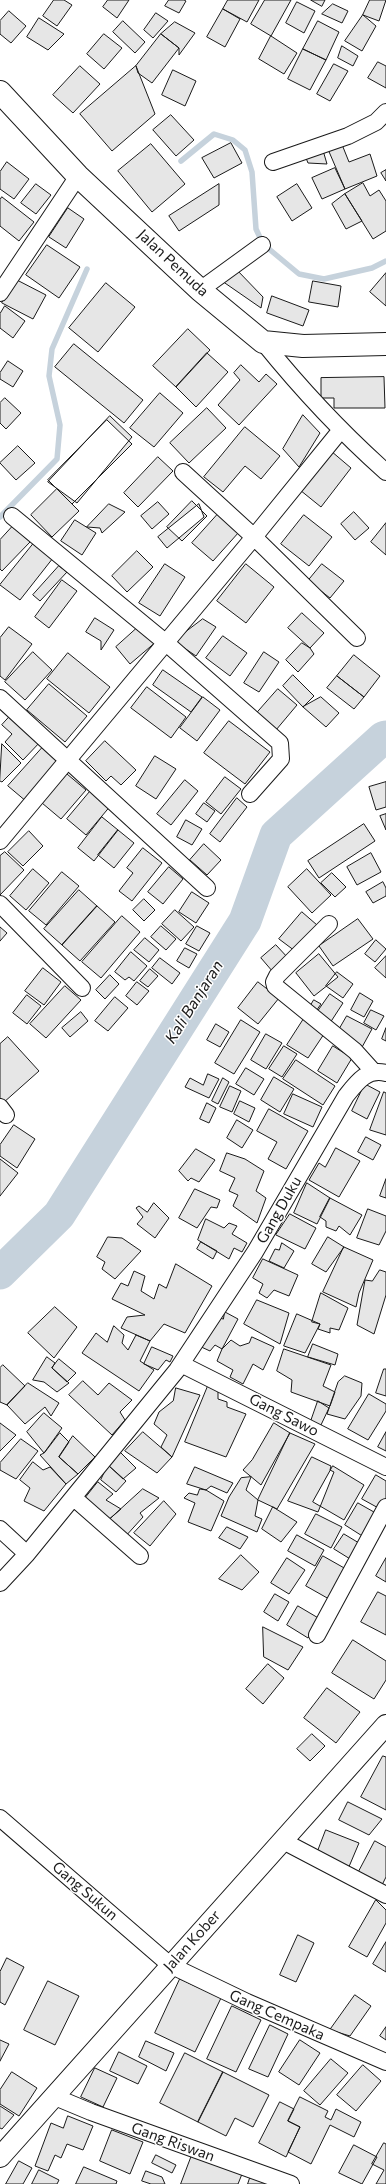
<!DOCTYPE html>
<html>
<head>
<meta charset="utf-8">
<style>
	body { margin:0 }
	canvas { display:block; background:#fff }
</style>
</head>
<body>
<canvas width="386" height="2184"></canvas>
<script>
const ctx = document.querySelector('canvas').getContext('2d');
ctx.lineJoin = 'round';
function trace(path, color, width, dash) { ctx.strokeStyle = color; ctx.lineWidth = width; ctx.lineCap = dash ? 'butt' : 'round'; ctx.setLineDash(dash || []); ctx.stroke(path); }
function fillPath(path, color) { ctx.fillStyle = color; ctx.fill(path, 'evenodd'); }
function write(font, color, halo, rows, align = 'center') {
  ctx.font = font + ' Commissioner,sans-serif'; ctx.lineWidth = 3; ctx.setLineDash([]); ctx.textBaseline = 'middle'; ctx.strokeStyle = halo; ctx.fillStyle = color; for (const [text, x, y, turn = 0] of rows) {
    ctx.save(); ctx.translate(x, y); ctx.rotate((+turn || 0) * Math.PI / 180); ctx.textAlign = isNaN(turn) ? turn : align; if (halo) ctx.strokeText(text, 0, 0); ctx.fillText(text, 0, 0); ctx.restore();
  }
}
const stream = new Path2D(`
	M181 161 214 134 233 140 245 150 252 172 256 229 263 244 299 274 324 279 372 268 386 261
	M0 517 57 459 60 425 49 376 52 349 87 269`);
const river = new Path2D(`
	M0 1273 59 1215 245 921 276 835 383 738 386 737`);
const building = new Path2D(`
	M54 0H64L72 5 57 26 43 16Z
	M108 0H129L117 18 103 7Z
	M169 0H184L186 1 179 13 165 6Z
	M228 0H259L247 22 223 9Z
	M265 0H291L271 36 251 24Z
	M311 0H325L322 6Z
	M370 0H386L379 21 363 15Z
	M297 2 315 11 304 33 286 23Z
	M333 4 348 11 342 23 322 14Z
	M223 9 240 19 225 47 207 37Z
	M9 11 26 26 11 43 0 34V21Z
	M156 13 168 21 153 38 144 30Z
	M363 15 376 26 362 51 345 41Z
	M39 18 64 34 48 50 27 37Z
	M123 21 145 42 135 53 113 32Z
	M318 21 339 32 326 60 303 49Z
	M175 22 195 33 179 55V48L161 34Z
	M104 34 122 48 104 69 87 54Z
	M161 34 179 48 152 83 138 73 136 66Z
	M271 36 297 53 284 74 259 59Z
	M342 46 358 56 353 66 338 58Z
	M303 49 326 60 310 90 288 79Z
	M378 62 386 66V88L368 78Z
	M334 64 348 71 330 101 317 94Z
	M80 66 100 84 73 113 53 95Z
	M136 66 155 114 112 151 80 114Z
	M173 70 196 81 185 106 162 95Z
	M171 115 194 140 176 156 153 130Z
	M341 142 349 162 370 154 377 176 345 189 327 147Z
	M231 143 242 163 214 178 202 158Z
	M151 144 185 184 152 212 118 171Z
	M322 147 327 164 308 163 304 153Z
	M7 162 29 179 14 199 0 189V172Z
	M335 168 345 189 322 199 312 178Z
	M386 170V181L381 173Z
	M363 183 370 196 379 190 386 201V231L373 239 345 194Z
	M36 184 51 195 36 214 21 203Z
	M219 184V205L179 231 169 216Z
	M297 184 312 208 292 221 277 197Z
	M345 194 362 221 346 229 332 204Z
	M2 197 34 222 19 241 0 226V200Z
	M68 208 84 219 66 248 49 237Z
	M47 245 80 267 59 298 26 275Z
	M236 269 263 297 261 308 222 281Z
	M386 273V306L370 292Z
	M15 279 46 295 33 319 2 303Z
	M313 281 341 286 338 307 309 302Z
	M106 283 135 307 98 352 69 328Z
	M272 296 309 310 303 326 267 313Z
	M5 306 25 321 13 338 0 328V314Z
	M188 329 210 350 176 387 153 366Z
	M74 344 143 400 124 423 55 367Z
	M207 353 228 372 196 407 176 387Z
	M8 361 23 371 13 387 0 379V373Z
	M241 365 259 382 266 374 277 384 239 425 218 405 240 380 234 373Z
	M384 377 385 408H334V398H321V378Z
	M160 393 183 413 154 447 130 428Z
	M5 398 21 413 6 429 0 423V403Z
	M207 408 226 428 189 463 170 443Z
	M303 415 320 433 299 467 283 449Z
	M110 416 132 437 77 503 48 482Z
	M107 420 132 444 72 504 48 480Z
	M245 427 280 456 261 479 245 466 223 492 204 477Z
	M18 446 35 463 16 480 0 463Z
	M331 451 351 468 321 507 300 490Z
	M158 457 173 471 138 507 124 493Z
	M57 489 79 511 52 537 31 515Z
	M192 501 207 516 182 541 167 527Z
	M158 502 169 514 152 529 141 516Z
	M109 504 125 512 102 533 100 528 87 527Z
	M199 504 204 517 167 548 158 537Z
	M354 512 369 528 355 540 341 524Z
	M218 514 239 532 213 561 192 543Z
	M304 515 332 537 309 566 281 544Z
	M75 520 96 533 82 555 61 541Z
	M386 523V555L371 542Z
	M13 526 30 542 2 571 0 569V540Z
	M34 543 53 558 20 600 0 585Z
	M137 551 153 567 127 592 112 576Z
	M165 564 185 577 160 616 139 603Z
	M246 564 274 587 246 623 217 601Z
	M322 564 344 581 330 598 308 581Z
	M59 566 67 572 40 601 33 595Z
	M62 580 77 591 49 628 35 617Z
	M302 613 324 633 310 648 288 628Z
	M95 618 114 630 101 650V641L86 632Z
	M203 619 216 627 196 656 174 641Z
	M9 627 32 644 5 680 0 676V638Z
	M136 629 157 641 130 664 116 647Z
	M223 636 247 653 230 676 206 658Z
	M302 643 310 648 314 654 298 672 286 660Z
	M33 652 52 670 25 700 5 682Z
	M264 652 279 662 259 692 244 683Z
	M68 653 110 687 89 713 47 679Z
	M354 655 380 676 364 697 337 676Z
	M163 670 202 697 191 712 153 685Z
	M293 675 314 696 303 707 283 686Z
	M337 676 364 697 354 709 327 688Z
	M49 684 87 716 65 742 27 710Z
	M147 687 186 717 171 738 131 708Z
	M278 689 297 705 276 730 256 714Z
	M203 697 220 710 197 741 180 728Z
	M321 697 339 713 326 727 303 707Z
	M12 714 41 741 23 760 5 742 12 734 2 725Z
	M229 721 270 752 245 784 204 753Z
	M105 741 136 770 121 785 111 776 106 781 86 761Z
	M2 744 21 763 2 782 0 781Z
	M43 747 61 764 27 802 8 786Z
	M155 756 176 769 156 799 136 786Z
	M67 774 86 790 61 819 42 803Z
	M225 777 241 789 221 814 206 802Z
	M185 780 198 791 171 825 157 814Z
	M386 782V807L376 810 369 787Z
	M93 788 112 804 86 835 67 819Z
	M237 798 247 807 220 842 210 834Z
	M204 803 215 811 207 822 196 814Z
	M386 814V830L380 816Z
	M102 817 118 830 94 861 78 848Z
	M186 820 202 829 192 845 177 837Z
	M364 824 375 841 319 878 308 861Z
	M118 830 134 843 114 868 98 855Z
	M29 831 43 846 23 866 8 852Z
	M204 844 221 860 207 875 190 860Z
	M143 848 162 863 132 901 119 891 133 873 127 868Z
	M5 852 24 870 0 895V856Z
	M371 853 381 872 357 885 347 867Z
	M169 867 183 879 163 904 148 892Z
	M33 869 49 883 26 910 10 896Z
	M307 869 331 895 312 913 288 887Z
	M62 872 79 886 46 925 29 911Z
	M332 873 346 887 335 897 321 883Z
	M383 882 386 888V896L373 903 366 892Z
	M79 890 97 906 62 945 44 929Z
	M192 892 209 903 196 923 179 912Z
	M144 899 155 910 144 921 133 910Z
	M97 906 115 922 80 961 62 945Z
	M175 910 194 927 181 941 162 924Z
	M302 912 317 925 295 951 279 939Z
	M122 916 140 932 101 978 82 962Z
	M358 919 373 939 333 966 319 946Z
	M161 926 176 939 166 950 151 937Z
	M197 926 210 933 199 951 186 944Z
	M0 927 7 933 0 941Z
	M145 938 159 950 149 962 134 950Z
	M376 940 386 949 375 962 365 954Z
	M276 945 289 959 273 972 261 958Z
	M185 948 197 954 189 968 177 961Z
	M131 952 147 966 134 981 129 977 125 980 115 972Z
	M319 954 338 977 314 996 296 973Z
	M386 956V978L375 968Z
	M160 958 180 973 172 984 152 968Z
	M43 968 61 982 44 1005 25 991Z
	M150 969 158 976 148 987 140 981Z
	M337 972 353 984 343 998 326 986Z
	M110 975 119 984 105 999 96 990Z
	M137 982 149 991 137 1005 126 996Z
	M258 982 279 998 258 1024 238 1008Z
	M65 986 81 1000 46 1038 30 1024Z
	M360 993 373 1001 364 1017 351 1010Z
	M330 994 343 1003 330 1023 316 1014Z
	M27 995 41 1006 27 1024 13 1013Z
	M115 997 128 1008 108 1031 95 1021Z
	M314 1000 321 1004 314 1014 308 1010Z
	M371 1010 384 1016 376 1030 364 1023Z
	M81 1012 88 1021 70 1037 62 1028Z
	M347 1016 372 1029 361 1049 336 1035Z
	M305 1017 326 1031 308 1058 287 1045Z
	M241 1020 260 1032 234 1074 215 1063Z
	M216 1024 229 1032 220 1047 207 1040Z
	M386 1028V1041L382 1039Z
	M266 1034 282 1043 266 1069 251 1060Z
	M8 1037 39 1071 3 1103 0 1100V1044Z
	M284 1046 297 1054 282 1077 269 1069Z
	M333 1046 352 1058 337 1083 318 1071Z
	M296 1060 335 1086 323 1105 283 1079Z
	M246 1068 264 1079 254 1095 236 1084Z
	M208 1074 219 1079 209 1098 185 1087 190 1078 203 1085Z
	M274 1077 294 1089 280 1112 261 1100Z
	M223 1078 229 1082 218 1104 212 1101Z
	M365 1084 380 1092 367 1119 352 1111Z
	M230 1086 241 1091 232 1112 220 1107Z
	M384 1092 386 1093V1135L370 1130Z
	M293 1094 322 1107 313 1127 284 1114Z
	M240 1101 255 1108 249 1122 234 1114Z
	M207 1103 216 1108 209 1123 200 1119Z
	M269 1109 308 1131 286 1169 268 1159 277 1142 257 1131Z
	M237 1120 253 1130 242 1148 227 1138Z
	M14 1125 35 1139 17 1168 0 1156V1145Z
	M366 1137 381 1145 373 1160 358 1152Z
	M336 1148 360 1161 339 1197 309 1180 319 1163 325 1167Z
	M196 1149 215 1160 199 1182 191 1178 188 1181 179 1171Z
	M227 1153 245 1159 264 1171 256 1191 266 1198 257 1223 233 1206 238 1195 229 1191 235 1178 220 1171Z
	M0 1159 18 1173 0 1196Z
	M386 1179V1198L380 1196Z
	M307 1183 330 1198 317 1224 294 1213Z
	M195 1189 220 1200 217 1208 211 1207 197 1228 179 1218Z
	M330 1198 362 1215 350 1235 339 1226 336 1231 326 1227V1221L320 1217Z
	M154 1203 169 1218 155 1238 137 1224 143 1217 136 1208 139 1206 147 1212Z
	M368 1209 386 1216V1231L379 1245 357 1238Z
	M290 1214 316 1228 305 1249 276 1235Z
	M206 1219 224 1228 229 1223 237 1226 232 1234 247 1243 242 1252 234 1248 229 1259 198 1240Z
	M108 1237 122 1238 141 1251 115 1279 102 1269 105 1262 97 1257Z
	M328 1237 344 1247 326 1272 312 1264Z
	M201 1242 217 1251 213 1259 197 1249Z
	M282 1243 294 1251 284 1268 269 1261 275 1249 279 1250Z
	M344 1247 373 1260 359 1293 356 1307 323 1292Z
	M263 1259 298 1275 289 1296 274 1290 267 1298 259 1293 263 1284 253 1278Z
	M176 1264 212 1286 185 1333 164 1324 150 1341 121 1328 127 1317 145 1315 112 1299 121 1283 128 1286 134 1271 145 1276 141 1291 154 1299 159 1284 166 1288Z
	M380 1270 386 1272V1295L374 1334 357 1325 365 1280 372 1281Z
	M321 1293 348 1308 339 1330 330 1328V1333L318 1329 320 1324 312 1322Z
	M257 1300 289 1313 280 1344 244 1324Z
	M55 1307 77 1327 54 1358 28 1333Z
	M225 1312 238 1319 222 1349 215 1345 210 1351 197 1345 215 1316 223 1319Z
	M297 1314 320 1324 305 1353 284 1346Z
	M114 1326 124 1335 122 1343 128 1350 136 1335 150 1341 140 1361 154 1370 139 1391 82 1353 96 1333 107 1342Z
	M252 1337 274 1347 263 1370 253 1364 243 1384 230 1377 233 1370 217 1361 222 1349 231 1340 240 1346 249 1343Z
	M313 1344 338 1354 335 1365 308 1357Z
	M152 1347 173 1356 170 1362 166 1360 158 1370 144 1364Z
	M284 1349 331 1365 323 1386 335 1392 330 1406 291 1392 292 1380 277 1371Z
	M47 1357 55 1363 52 1368 69 1383 57 1392 44 1382 33 1380Z
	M59 1359 76 1373 67 1382 52 1368Z
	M3 1365 25 1386 7 1405 0 1402V1368Z
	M384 1369H386V1396L376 1393Z
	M345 1376 362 1383 361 1396 345 1419 327 1414 338 1382Z
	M83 1381 98 1395 109 1383 132 1400 120 1412 125 1420 112 1435 69 1395Z
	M28 1383 59 1403 51 1416 45 1407 25 1424 7 1405Z
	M208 1386 218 1391V1399L227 1402V1407L246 1414 226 1457 185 1442Z
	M176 1388 200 1395 172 1457 161 1447 167 1435 154 1424 159 1412 173 1401Z
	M369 1394 386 1404V1411L368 1440 348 1429Z
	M318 1401 329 1408 320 1427 310 1424Z
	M44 1413 62 1428 44 1453 27 1432Z
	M0 1423 16 1435 0 1451Z
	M274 1423 290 1433 261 1485 243 1470 252 1460Z
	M143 1432 172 1457 157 1473 125 1451Z
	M386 1432V1451L378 1447Z
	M60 1433 69 1442 59 1457 78 1474 66 1484 40 1455 44 1453Z
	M290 1433 315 1444 277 1509 258 1500Z
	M73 1436 95 1457 78 1474 59 1457Z
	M21 1439 38 1451 16 1479 0 1470V1463Z
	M120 1452 136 1468 123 1479 108 1465Z
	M312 1457 331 1466 330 1470 334 1472 318 1512 288 1501Z
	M33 1462 43 1470 50 1467 66 1484 44 1511 24 1501 30 1488 20 1480Z
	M108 1465 126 1481 116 1492 101 1480Z
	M333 1466 364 1485 344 1520 313 1502Z
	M195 1467 233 1483 227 1493 211 1486 206 1490 187 1484Z
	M376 1475 386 1481V1503L382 1510 362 1499Z
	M251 1477 246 1490 258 1500 255 1516 262 1519 257 1532 221 1516 229 1497 241 1478Z
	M98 1482 113 1494 106 1500 121 1509 106 1522 83 1501Z
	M143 1489 159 1498 140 1513 143 1517 124 1538 109 1520Z
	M200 1489 206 1490 224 1501 211 1531 188 1522 195 1503 184 1498 189 1493 197 1495Z
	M164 1501 176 1514 150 1546 134 1533Z
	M358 1503 381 1516 367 1539 345 1525Z
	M273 1507 297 1522 281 1542 262 1529Z
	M316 1514 342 1527 331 1548 305 1534Z
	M227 1527 248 1537 240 1549 219 1538Z
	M344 1534 364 1546 355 1562 334 1549Z
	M297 1535 324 1550 315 1566 288 1551Z
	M241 1555 259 1572 242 1590 219 1579Z
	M323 1556 346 1569 329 1599 306 1586Z
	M287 1558 305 1570 289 1594 271 1583Z
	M386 1558V1582L376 1576Z
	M378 1592 386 1596V1635L361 1622Z
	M275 1594 289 1602 278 1621 264 1612Z
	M298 1606 320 1619 308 1638 287 1625Z
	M263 1627 303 1647 288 1670 264 1657Z
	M353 1640 386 1661V1680L374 1699 332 1673Z
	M268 1664 284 1678 263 1704 246 1689Z
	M327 1688 360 1712 336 1743 304 1718Z
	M312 1734 325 1746 310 1761 297 1749Z
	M383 1756 386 1757V1810L361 1797Z
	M348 1802 382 1819 369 1835 339 1820Z
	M326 1830 359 1843 348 1869 316 1856Z
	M375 1841 386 1847V1877L380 1889 356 1877Z
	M376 1900 386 1910V1923L367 1957 349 1947Z
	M298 1935 314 1943 296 1982 280 1975Z
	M386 1942V1972L373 1964Z
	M7 1958 24 1967 5 2005 0 2002V1972Z
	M180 1979 221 1998 195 2052 155 2033Z
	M48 1981 79 1996 55 2045 24 2030Z
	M355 1995 371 2006 350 2036 330 2030Z
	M232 2006 261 2020 236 2072 207 2059Z
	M270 2025 288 2034 268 2077 249 2069Z
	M386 2027V2040L380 2036Z
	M0 2040 9 2044 0 2061Z
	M300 2040 320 2053 299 2085 279 2072Z
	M146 2041 174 2053 166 2071 139 2057Z
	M119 2052 147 2066 138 2084 110 2071Z
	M185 2053 223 2072 198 2122 160 2103Z
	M331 2059 348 2073 320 2105 304 2091Z
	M363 2065 381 2081 356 2111 337 2095Z
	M95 2068 117 2078 103 2107 81 2097Z
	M12 2072 37 2088 19 2116 0 2104V2090Z
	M223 2072 269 2095 253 2127 235 2118 226 2136 198 2122Z
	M300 2097 328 2111 325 2117 331 2120 336 2109 361 2122 354 2137 330 2125 311 2164 288 2152 300 2127 288 2121Z
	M280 2102 294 2109 288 2121 300 2127 286 2157 259 2143Z
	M0 2106 14 2115 2 2129 0 2128Z
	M68 2116 93 2126 83 2150 67 2144 61 2158 55 2155 48 2171 35 2166 51 2123 63 2128Z
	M112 2130 143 2142 130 2174 100 2161Z
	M384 2143 386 2144V2184H376L384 2170 372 2164Z
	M354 2145 377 2157 362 2184 339 2173Z
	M156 2155 176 2165 172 2173 152 2163Z
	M192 2155 242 2174 238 2184H181Z
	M19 2161 32 2168 23 2184H6Z
	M84 2167 117 2181 116 2184H76Z
	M39 2170 59 2180 57 2184H32Z
	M146 2171 162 2177 165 2184H151L142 2181Z
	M251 2175 272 2184H248Z`);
const minor = new Path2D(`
	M273 162 348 136 376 122 386 112
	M200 290 262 245
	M0 293 78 176
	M263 342C301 389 341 432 386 472
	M183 472 254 537 357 638
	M12 516 165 642 280 743 281 759 250 794
	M0 698 207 888
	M0 841 254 537 340 431
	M0 904 82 988
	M329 924 277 976 274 982 275 986 355 1051 373 1071
	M0 1107 6 1115
	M181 1364 386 1467
	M74 1498 140 1556
	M0 1529 27 1554
	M0 1583 27 1554 177 1370 255 1252 346 1096C357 1082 367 1068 386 1073
	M317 1635 386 1507
	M0 1818 170 1965 247 2002 386 2062
	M283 1841 386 1895
	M55 2097 91 2112 291 2184`);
const tertiary = new Path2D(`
	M0 2157 386 1725`);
const secondary = new Path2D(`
	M0 92 78 176 200 290 263 342 303 346 386 344`);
const streetNames = [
	["Jalan Pemuda",173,263,43],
	["Gang Duku",279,1210,-60],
	["Gang Sawo",284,1415,27],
	["Gang Sukun",85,1891,41],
	["Jalan Kober",192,1941,-48],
	["Gang Cempaka",277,2015,24],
	["Gang Riswan",173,2142,20]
];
const waterNames = [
	["Kali Banjaran",194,1002,-58]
];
trace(stream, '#c6d2dc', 5.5);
trace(river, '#c6d2dc', 33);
fillPath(building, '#e6e6e6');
trace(building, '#1a1a1a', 1);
trace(minor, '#1a1a1a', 18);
trace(tertiary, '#1a1a1a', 22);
trace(secondary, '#1a1a1a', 24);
trace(minor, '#fff', 16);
trace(tertiary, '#fff', 20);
trace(secondary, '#fff', 22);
write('15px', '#1a1a1a', '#fff', streetNames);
write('italic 16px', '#1a1a1a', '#fff', waterNames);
</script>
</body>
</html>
